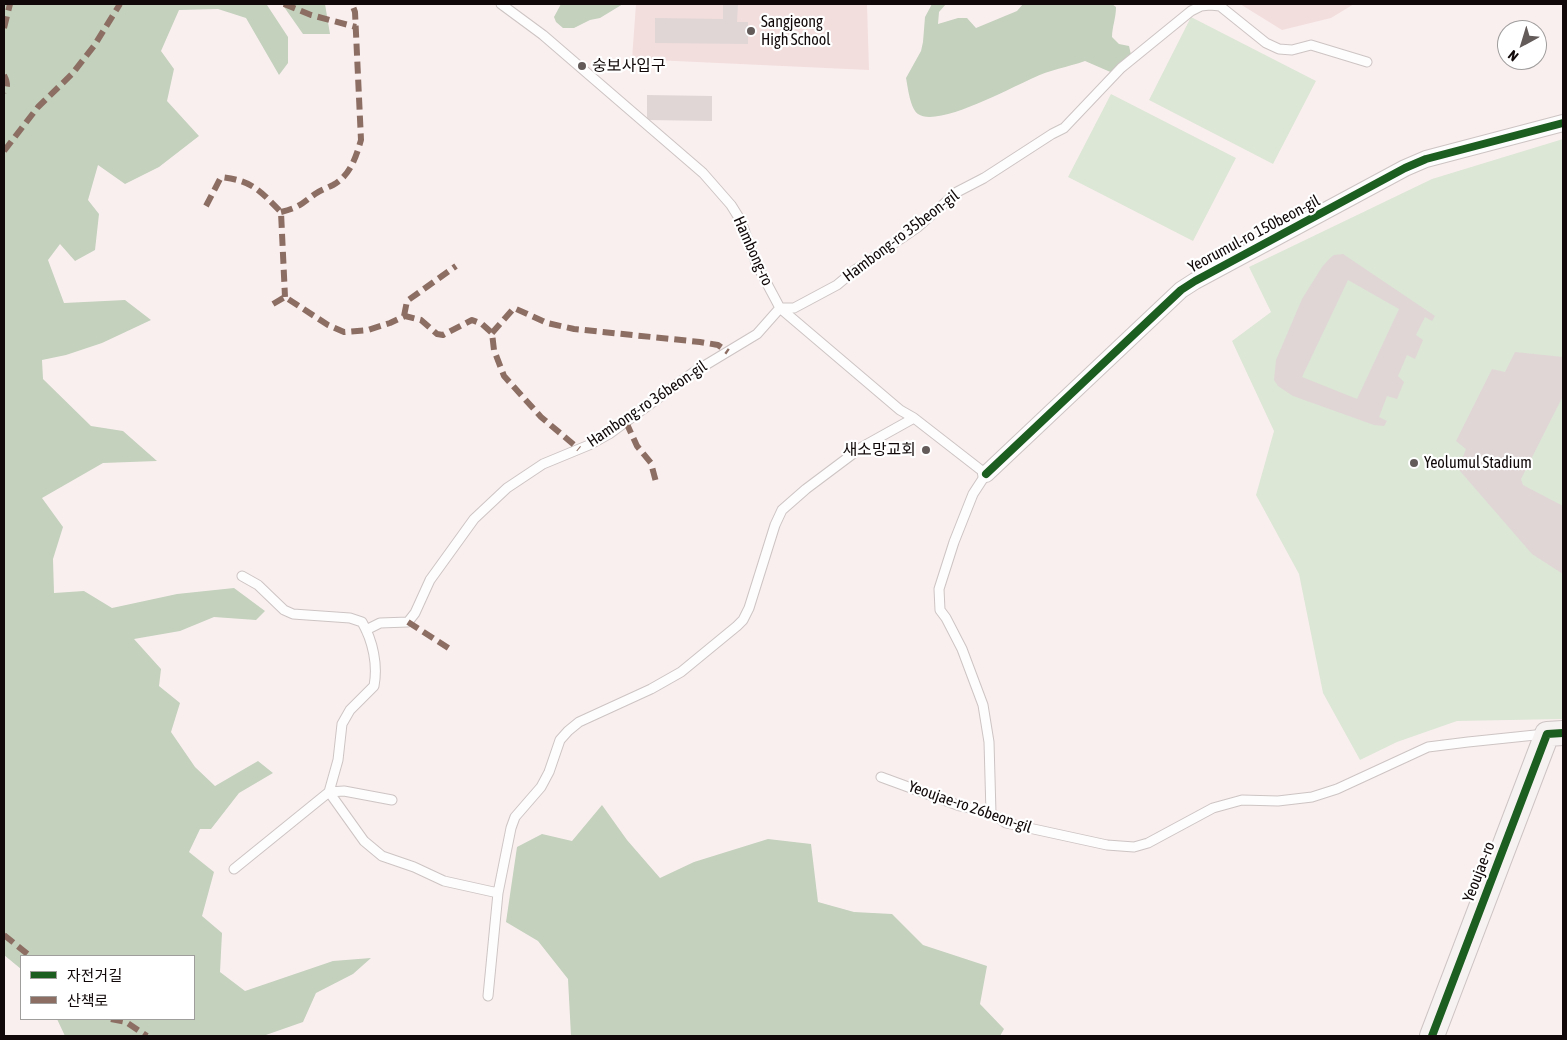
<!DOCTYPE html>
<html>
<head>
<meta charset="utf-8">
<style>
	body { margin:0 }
	#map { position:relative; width:1567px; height:1040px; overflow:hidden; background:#faefef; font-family:"Asap Condensed","Noto Sans KR",sans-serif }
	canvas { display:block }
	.frame { position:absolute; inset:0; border:5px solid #110909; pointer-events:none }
	.legend { position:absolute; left:20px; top:955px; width:175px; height:65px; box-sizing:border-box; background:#fff; border:1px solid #a09d9d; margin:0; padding:6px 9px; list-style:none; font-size:15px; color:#110909 }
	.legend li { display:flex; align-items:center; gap:10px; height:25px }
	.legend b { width:25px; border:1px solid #a09d9d }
	.north { position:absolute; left:1497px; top:20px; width:50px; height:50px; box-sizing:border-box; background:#fff; border:1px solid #a09d9d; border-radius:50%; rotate:219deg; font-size:14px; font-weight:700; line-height:20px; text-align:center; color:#110909 }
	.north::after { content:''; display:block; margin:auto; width:18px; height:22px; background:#635a5a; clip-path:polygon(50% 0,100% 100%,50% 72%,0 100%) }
</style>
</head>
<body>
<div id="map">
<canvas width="1567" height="1040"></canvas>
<div class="frame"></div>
<ul class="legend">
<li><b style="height:6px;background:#1b5e20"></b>자전거길</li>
<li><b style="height:6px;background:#8d6e63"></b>산책로</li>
</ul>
<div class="north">N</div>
</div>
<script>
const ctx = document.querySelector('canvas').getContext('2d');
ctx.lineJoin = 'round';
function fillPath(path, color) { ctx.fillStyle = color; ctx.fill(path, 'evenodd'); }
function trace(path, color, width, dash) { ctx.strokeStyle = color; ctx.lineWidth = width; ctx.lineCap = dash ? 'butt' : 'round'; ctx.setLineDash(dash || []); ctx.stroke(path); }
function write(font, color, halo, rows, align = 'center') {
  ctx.font = font + ' "Asap Condensed","Noto Sans KR",sans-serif'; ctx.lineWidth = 4.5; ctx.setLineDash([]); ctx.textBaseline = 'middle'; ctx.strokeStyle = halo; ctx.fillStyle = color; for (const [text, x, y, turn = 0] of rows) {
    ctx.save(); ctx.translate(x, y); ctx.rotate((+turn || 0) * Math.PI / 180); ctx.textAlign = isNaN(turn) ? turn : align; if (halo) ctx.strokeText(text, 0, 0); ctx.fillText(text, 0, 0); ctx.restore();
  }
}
const built = new Path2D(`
	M636 4H867L869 70 632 59Z
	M1240 4H1354L1331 18 1282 30Z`);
const green = new Path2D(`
	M1191 17 1316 81 1273 164 1149 100Z
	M1111 94 1236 158 1193 241 1068 177Z
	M1563 139V719L1457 721 1397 742 1360 760 1323 693 1299 574 1256 495 1274 431 1232 341 1271 312 1249 267 1432 179Z`);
const forest = new Path2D(`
	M4 4H262L267 5 288 37V63L279 75 246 18 218 9 179 10 161 51 174 69 167 101 199 136 159 167 125 184 98 165 88 200 99 214 95 250 75 261 60 244 48 260 64 303 125 300 151 320 102 343 66 355 42 360 43 379 91 426 123 431 157 461 103 463 42 498 63 527 53 559 54 593 84 591 112 608 177 594 234 588 265 611 256 620 214 617 180 631 134 639 161 669 159 686 180 703 171 732 195 767 215 786 258 761 273 773 239 793 211 829H200L189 852 214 872 202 916 222 933 220 972 245 991 333 961 371 958 353 974 316 993 303 1022 263 1036H65L57 1019H194V956H21V969L4 955Z
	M282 4H325L330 34H303Z
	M561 4H623L600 18 590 20 574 28H563L556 22 554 17Z
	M932 4H946L939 12 938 24 958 18H967L976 28 1017 11 1023 4H1112L1116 7C1116 18 1112 27 1112 37L1119 44 1129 46 1132 59 1115 74 1085 61C1068 67 1049 70 1033 78 1012 87 938 128 918 114 910 108 908 88 906 78L921 51 923 42 925 17Z
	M602 805 627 840 660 878 694 862 768 839 811 844 818 902 854 912 892 914 923 945 987 966 980 1004 1004 1029 1000 1036H571L568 979 538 941 506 922 517 847 542 834 572 841Z`);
const building = new Path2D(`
	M723 4H738L737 22H748V44L655 43V18L723 19Z
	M647 95 712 96V121L647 120Z
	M1343 254 1435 316 1432 321 1425 317 1416 335 1423 340 1415 359 1407 355 1398 376 1404 382 1397 399 1387 396 1379 417 1387 421 1384 426 1374 425 1293 396 1278 386 1274 380 1276 360 1302 299 1322 267 1330 258 1334 255ZM1348 280 1399 309 1357 399 1302 377Z
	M1515 352 1563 357V396L1521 479 1523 485 1563 506V574L1532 554 1460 471 1459 467 1466 449 1456 441 1492 369 1505 372Z`);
const lane = new Path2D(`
	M501 4 543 35 703 173 731 205 741 221 756 263 780 308 900 410 914 418 986 474 973 494 954 542 939 589 940 610 946 618 962 649 983 705 989 742 991 813
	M366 630 380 623 408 622 415 613 430 580 474 519 507 488 543 464 589 445 609 434 694 372 757 334 780 308H794L837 285 855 270 918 227 957 192 984 178 1052 134 1064 128 1121 68 1191 11 1201 6 1210 5 1220 6 1266 43 1279 49 1292 50 1311 45 1367 62
	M881 777 960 806 991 813 1006 823 1107 845 1134 847 1148 843 1213 808 1242 800 1278 801 1312 797 1337 789 1428 747 1468 742 1545 734
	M329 792 364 841 382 856 414 867 444 881 498 893
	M329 792 344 791 392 800
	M234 869 329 792 338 760 342 724 350 710 374 686C378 665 373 641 362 622L350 618 293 614 284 610 258 585 242 576
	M488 996 498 893 511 828 515 817 541 787 549 772 560 740 568 731 579 722 651 689 681 672 737 626 743 620 749 608 775 525 782 510 806 489 862 447 914 418`);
const street = new Path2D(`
	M986 474 1181 290 1195 281 1405 168 1426 159 1563 123`);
const secondary = new Path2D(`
	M1432 1036 1547 734 1563 733`);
const quiet = new Path2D(`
	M284 4 311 15 356 27
	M4 28 10 4
	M4 75C7 81 9 87 4 92
	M4 151 38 107 72 74 94 46 120 4
	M206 206 221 177C253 181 259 190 281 212L285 297
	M281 212C300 207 301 204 315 194 321 190 327 188 333 185 350 176 356 157 361 140L355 12 352 4
	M273 304 285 297 328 325 344 332 368 330 390 323 405 316 421 320 437 334 443 335 472 320 482 324 492 333 494 350 504 376 541 417 579 449
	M404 316 407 301 456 266
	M492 333 514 308 547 323 574 329 700 342 718 345 728 352
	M626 422 637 446 651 463 656 482
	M408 622 450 649
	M4 935 30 956
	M111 1019 126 1022 147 1036`);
const cycleway = new Path2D(`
	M986 474 1181 290 1195 281 1405 168 1426 159 1563 123
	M1432 1036 1547 734 1563 733`);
const markers = [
	[751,31,5,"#635a5a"],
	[582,66,5,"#635a5a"],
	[926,450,5,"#635a5a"],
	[1414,463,5,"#635a5a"]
];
const poiNames = [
	["Sangjeong",761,22],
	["High School",761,40],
	["숭보사입구",592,66],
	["새소망교회",916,450,"right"],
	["Yeolumul Stadium",1424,463]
];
const streetNames = [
	["Yeorumul-ro 150beon-gil",1254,234,-28],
	["Hambong-ro 35beon-gil",901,236,-37],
	["Hambong-ro",753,251,66],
	["Hambong-ro 36beon-gil",647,404,-34],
	["Yeoujae-ro 26beon-gil",970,807,19],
	["Yeoujae-ro",1479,872,-69]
];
fillPath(built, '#f2dedd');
fillPath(green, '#dce7d6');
fillPath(forest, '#c3d1bd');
fillPath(building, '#e0d6d6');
trace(lane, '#cdc4c4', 11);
trace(street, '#cdc4c4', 18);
trace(secondary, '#cdc4c4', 26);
trace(lane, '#fefdfd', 9);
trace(street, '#fefdfd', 16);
trace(secondary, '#f7f2f2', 24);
trace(quiet, '#8d6e63', 6, [12, 6]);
trace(cycleway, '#1b5e20', 8);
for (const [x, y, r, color] of markers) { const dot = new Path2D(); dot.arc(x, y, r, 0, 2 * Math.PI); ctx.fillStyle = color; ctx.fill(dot); trace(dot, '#fff', 2); }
write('16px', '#110909', '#fff', poiNames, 'left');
write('16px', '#110909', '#fff', streetNames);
</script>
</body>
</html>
